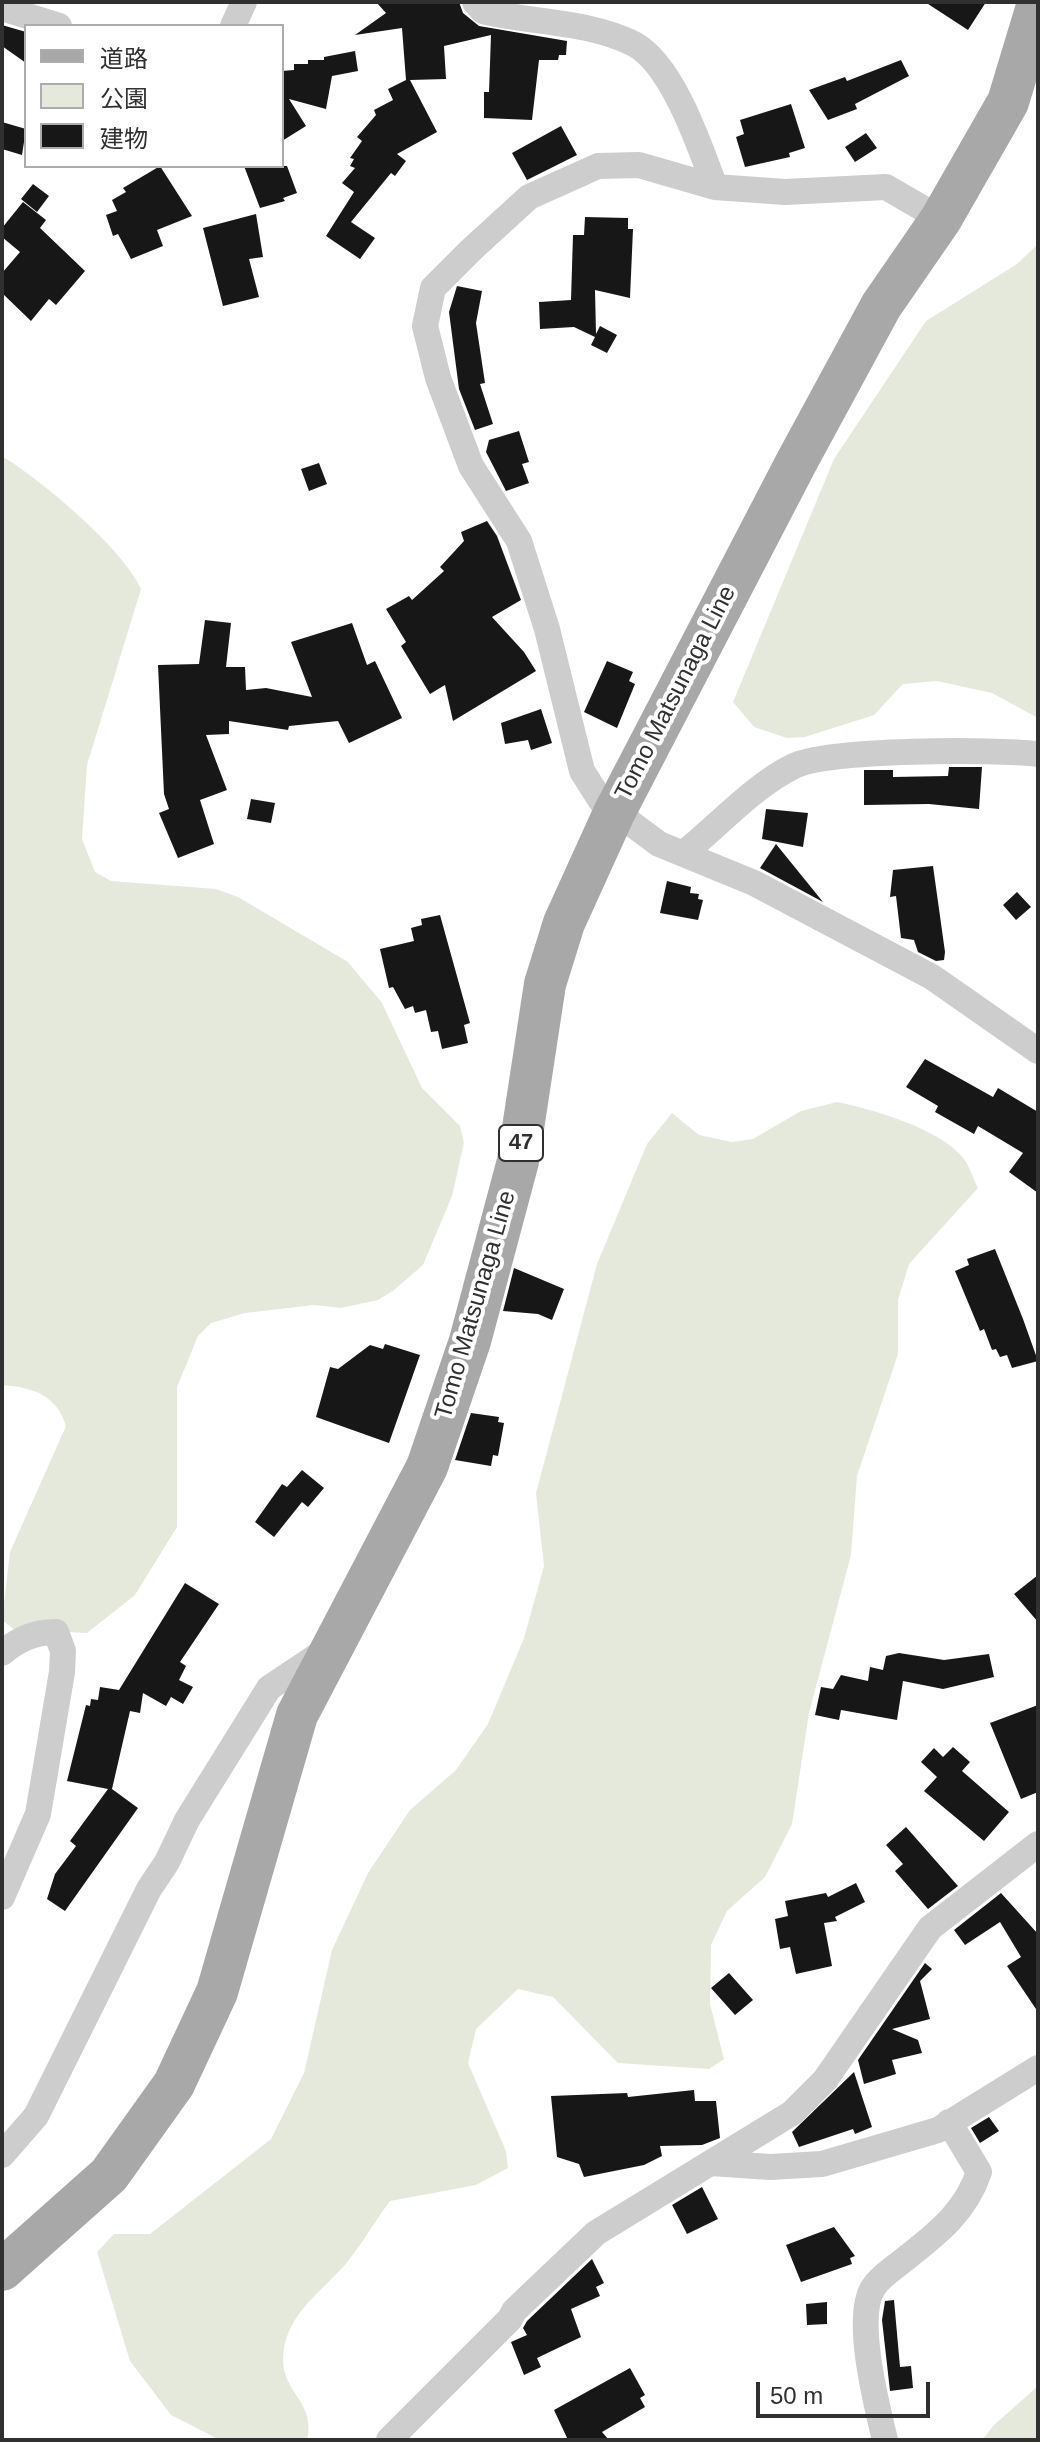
<!DOCTYPE html>
<html>
<head>
<meta charset="utf-8">
<style>
	body { margin:0 }
	#map { position:relative; width:1040px; height:2442px; overflow:hidden; background:#fff; font-family:Arial,"Noto Sans JP",sans-serif }
	canvas { display:block }
	.frame { position:absolute; inset:0; border:4px solid #303030; pointer-events:none }
	.legend { position:absolute; left:24px; top:24px; width:260px; height:144px; box-sizing:border-box; background:#fff; border:2px solid #acacac; margin:0; padding:10px 14px; list-style:none; font-size:24px; color:#303030 }
	.legend li { display:flex; align-items:center; gap:16px; height:40px }
	.legend b { width:40px; border:2px solid #acacac }
	.scale { position:absolute; left:756px; top:2382px; width:174px; height:36px; box-sizing:border-box; border:4px solid #303030; border-top:0; padding-left:10px; font-size:24px; line-height:28px; white-space:nowrap; color:#303030; -webkit-text-stroke:6px #fff; paint-order:stroke }
</style>
</head>
<body>
<div id="map">
<canvas width="1040" height="2442"></canvas>
<div class="frame"></div>
<ul class="legend">
<li><b style="height:10px;background:#a8a8a8"></b>道路</li>
<li><b style="height:22px;background:#e5e9dc"></b>公園</li>
<li><b style="height:22px;background:#171717"></b>建物</li>
</ul>
<div class="scale">50 m</div>
</div>
<script>
const ctx = document.querySelector('canvas').getContext('2d');
ctx.lineJoin = 'round';
function fillPath(path, color) { ctx.fillStyle = color; ctx.fill(path, 'evenodd'); }
function trace(path, color, width, dash) { ctx.strokeStyle = color; ctx.lineWidth = width; ctx.lineCap = dash ? 'butt' : 'round'; ctx.setLineDash(dash || []); ctx.stroke(path); }
function write(font, color, halo, rows, align = 'center') {
  ctx.font = font + ' Arial,sans-serif'; ctx.lineWidth = 8; ctx.setLineDash([]); ctx.textBaseline = 'middle'; ctx.strokeStyle = halo; ctx.fillStyle = color; for (const [text, x, y, turn = 0] of rows) {
    ctx.save(); ctx.translate(x, y); ctx.rotate((+turn || 0) * Math.PI / 180); ctx.textAlign = isNaN(turn) ? turn : align; if (halo) ctx.strokeText(text, 0, 0); ctx.fillText(text, 0, 0); ctx.restore();
  }
}
const green = new Path2D(`
	M1038 244V718L992 693 937 681 903 684 874 715 805 737 787 738 754 727 733 702 834 459 926 321 1017 264Z
	M2 456C41 480 123 548 141 589L87 765 82 839 95 872 111 881 216 889 238 897 348 962 382 1003 422 1088 460 1126 464 1143 452 1196 423 1265 394 1290 378 1300 341 1308 314 1305 245 1313 211 1323 198 1336 177 1387V1527L135 1595 87 1633 13 1629 2 1620 10 1552 66 1426C57 1395 32 1387 2 1385Z
	M837 1102C872 1109 942 1129 964 1159 970 1167 973 1179 978 1188L909 1264 898 1300V1354L857 1476 851 1555 809 1713 792 1824 765 1877 727 1911 711 1945 710 2004 724 2059 709 2069 618 2063 553 1997 518 1989 476 2029 468 2063 506 2151 508 2168 476 2185 390 2201C374 2222 361 2246 344 2266 318 2295 283 2317 283 2361 284 2394 316 2403 307 2440H220L171 2415 130 2361 97 2252 114 2234H150L271 2139 304 2073 332 1950 368 1873 410 1810 456 1770 488 1724 524 1638 544 1566 536 1493 597 1264 647 1144 672 1113 699 1135 732 1142 753 1139 801 1111Z
	M1038 2386V2440H982L994 2425Z`);
const building = new Path2D(`
	M376 2H459L463 13 479 26 567 41 566 55H559L558 60H539L532 120 484 118V92H489L491 35 444 46 446 79 410 80 437 132 397 154 406 161 395 176 391 173 351 222 375 238 360 259 326 236 354 192 342 183 355 168 350 166 354 159 350 158 362 141 357 137 376 115 374 110 393 100 388 89 406 80 402 28 355 35 386 13Z
	M925 2H986L968 30Z
	M2 25 26 32V63L2 46Z
	M355 51 358 71 332 76 326 109 289 99 306 126 282 141V71L294 70V64H308V60H324V57Z
	M901 60 909 76 855 104 857 109 828 120 809 90 845 77 847 81Z
	M791 104 805 148 789 153 790 157 745 167 736 137 744 134 740 120Z
	M2 122 26 129 22 155 2 149Z
	M561 126 577 155 527 180 512 153Z
	M866 133 877 148 855 162 845 147Z
	M160 166 192 216 157 230 163 246 131 259 118 234 113 236 106 215 117 211 112 200 126 192 123 188Z
	M244 166H287L297 193 283 198 285 201 260 208Z
	M33 184 49 196 37 212 21 199Z
	M23 202 46 220 40 228 85 271 56 305 49 299 31 321 2 293V273L20 252 2 237V228Z
	M256 214 263 257 249 259 259 297 223 306 203 228Z
	M585 217 628 218V229H633L630 298 595 290 596 334 600 326 617 335 607 353 591 345 595 337 574 327 540 329 539 302 571 300 573 235H584Z
	M457 286 482 291 476 323 485 383 480 384 493 424 475 430 459 389 449 312Z
	M519 431 529 462 522 464 529 483 506 491 486 452 489 440Z
	M319 463 327 484 309 491 301 469Z
	M487 521 497 536 521 600 492 617 524 652 536 671 453 721 445 685 430 694 401 646 406 642 386 609 409 596 412 600 444 571 440 567 464 541 461 532Z
	M205 620 231 623 226 667H245L246 690 266 688 312 697 291 642 352 623 367 665 375 661 402 718 349 743 338 721 289 726 288 730 229 721V734L206 735 227 790 200 800 214 844 178 858 159 813 169 809 164 794 158 665 199 664Z
	M607 661 633 672 629 681 635 684 617 728 584 712Z
	M541 709 552 743 531 750 528 740 505 744 501 723Z
	M949 767H982L979 809 929 804 864 805V770H893V777L948 776Z
	M251 799 275 803 271 823 247 819Z
	M766 809 808 813 803 847 762 839Z
	M776 844 823 902 760 868Z
	M933 866 945 952 944 960 936 961 918 952 914 940 901 938 896 896 890 897 893 870Z
	M667 881 691 887 690 893 699 894 698 899 703 900 698 920 660 913Z
	M1017 892 1031 907 1016 920 1003 905Z
	M440 915 470 1023 464 1025 468 1043 442 1049 438 1031 431 1032 426 1010 415 1013 413 1006 405 1009 393 987 389 988 380 949 414 941 411 928 422 925 421 919Z
	M925 1059 993 1097 998 1088 1038 1112V1193L1009 1172 1023 1153 978 1126 974 1134 935 1112 938 1106 906 1087Z
	M995 1249 1023 1319 1038 1361 1012 1368 1007 1355 1000 1357 996 1349 992 1350 984 1329 980 1331 955 1271 969 1265 967 1259Z
	M514 1268 564 1289 552 1320 538 1314 503 1311Z
	M385 1344 420 1355 389 1443 316 1417 330 1367 338 1369 370 1345 383 1349Z
	M471 1413 499 1417 498 1422 504 1423 498 1456 493 1455 491 1466 455 1460Z
	M302 1470 324 1488 308 1507 302 1502 274 1537 255 1522 282 1484 287 1487Z
	M1038 1575V1622L1014 1594Z
	M185 1583 219 1604 180 1662 186 1666 179 1680 193 1687 183 1704 171 1697 166 1706 143 1693 140 1713 130 1711 112 1789 138 1808 65 1911 47 1899 55 1874 76 1846 70 1841 108 1789 67 1781 86 1705 90 1706 91 1699 98 1700 100 1687 119 1690Z
	M899 1653 944 1660 989 1654 994 1677 943 1689 903 1681 897 1720 841 1710 839 1720 815 1715 821 1687 833 1689 841 1675 868 1681 870 1667 883 1670 886 1656Z
	M1038 1705V1792L1021 1799 990 1723Z
	M953 1747 970 1762 962 1771 1009 1812 984 1841 924 1791 937 1777 921 1762 934 1748 943 1757Z
	M906 1827 958 1886 928 1909 895 1871 903 1864 886 1845Z
	M856 1883 865 1902 835 1917 837 1921 824 1923 832 1966 796 1974 790 1947 780 1949 775 1919 788 1916 785 1901 826 1893 828 1897Z
	M1001 1893 1038 1934V2012L1007 1966 1021 1957 1000 1922 965 1945 954 1930Z
	M925 1963 932 1969 920 1981 930 2019 892 2029 918 2040 922 2053 892 2060 896 2074 864 2084 858 2060Z
	M729 1973 753 2000 735 2015 711 1988Z
	M854 2072 872 2127 855 2134 853 2129 799 2147 792 2132Z
	M694 2090 695 2101H716L720 2138 702 2145 660 2146 662 2156 644 2165 584 2177 579 2164 557 2157 551 2096 627 2093 628 2097Z
	M989 2117 999 2131 980 2143 971 2128Z
	M702 2187 718 2219 687 2234 672 2205Z
	M834 2227 855 2256 850 2258 852 2264 801 2282 786 2245Z
	M592 2259 604 2283 596 2287 600 2296 571 2309 581 2337 537 2358 541 2367 524 2375 511 2342 527 2335 523 2328 527 2321Z
	M894 2300 900 2367 911 2366 913 2388 890 2391 882 2320 885 2301Z
	M827 2302V2324L807 2325 806 2304Z
	M630 2368 645 2395 640 2398 645 2407 602 2432 609 2440H568L554 2410Z`);
const street = new Path2D(`
	M475 2 483 11C532 23 589 21 634 44 673 65 700 147 715 187
	M2 8 59 26
	M233 26 244 2
	M941 219 886 187 785 192 715 187 639 165 598 166 529 197 471 250 433 288 425 326 438 378 471 466 519 541 547 629 582 771 601 801 659 844 754 883 932 977 1038 1051
	M683 854C718 826 753 786 794 766 830 749 994 749 1038 754
	M2 1653C19 1639 34 1632 56 1632L63 1651 62 1672 38 1814 2 1897
	M2 2155 36 2116 149 1889 167 1862 187 1820 269 1688 326 1650
	M711 2163 770 2167 822 2164 938 2130 1038 2068
	M389 2440 510 2319 514 2311 596 2233 792 2113 825 2080 930 1928 1038 1844
	M885 2440C877 2406 854 2318 873 2288 879 2278 891 2270 900 2263 934 2236 965 2214 979 2172L949 2122`);
const primary = new Path2D(`
	M2 2270 109 2175 174 2084 217 1992 297 1715 427 1467 470 1341 518 1161 545 984 564 923 614 813 797 461 881 306 941 219 1008 102 1038 3`);
const shields = [
	[521,1143,44]
];
const shieldNames = [
	["47",521,1143]
];
const streetNames = [
	["Tomo Matsunaga Line",676,693,-63],
	["Tomo Matsunaga Line",476,1305,-74]
];
fillPath(green, '#e5e9dc');
fillPath(building, '#171717');
trace(street, '#cdcdcd', 26);
trace(primary, '#a8a8a8', 42);
for (const [x, y, w] of shields) { const box = new Path2D(); box.roundRect(x - w / 2, y - 18, w, 36, 6); ctx.fillStyle = '#fff'; ctx.fill(box); trace(box, '#303030', 2); }
write('bold 22px', '#303030', null, shieldNames);
write('24px', '#303030', '#fff', streetNames);
</script>
</body>
</html>
